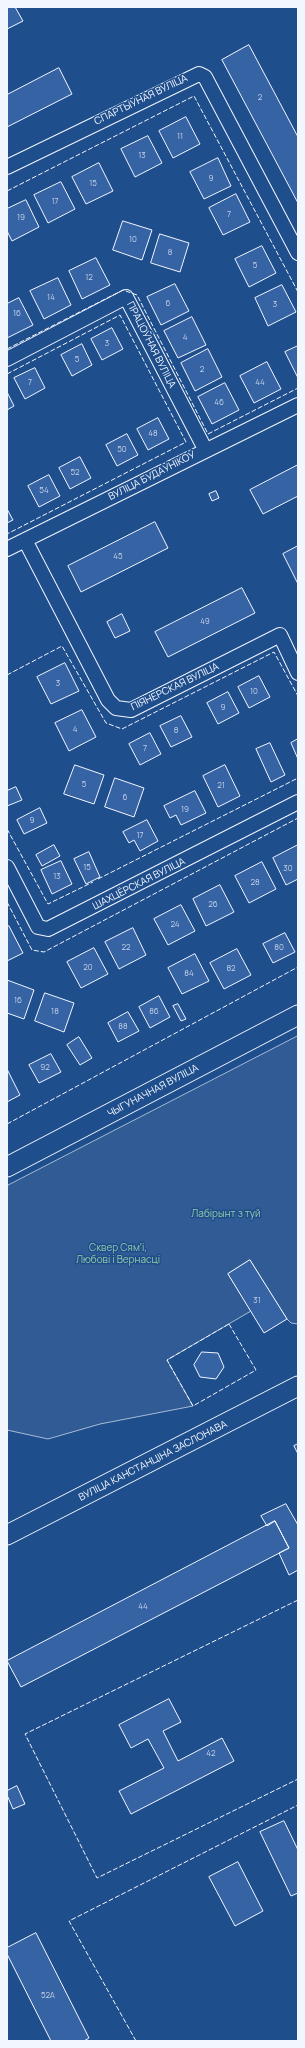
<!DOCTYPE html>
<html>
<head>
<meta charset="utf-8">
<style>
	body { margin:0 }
	#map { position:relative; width:305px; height:2048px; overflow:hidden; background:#1f4e8c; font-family:Manrope,sans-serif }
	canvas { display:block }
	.frame { position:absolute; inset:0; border:8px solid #f2f6ff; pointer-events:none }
</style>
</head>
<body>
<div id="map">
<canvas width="305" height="2048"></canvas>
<div class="frame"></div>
</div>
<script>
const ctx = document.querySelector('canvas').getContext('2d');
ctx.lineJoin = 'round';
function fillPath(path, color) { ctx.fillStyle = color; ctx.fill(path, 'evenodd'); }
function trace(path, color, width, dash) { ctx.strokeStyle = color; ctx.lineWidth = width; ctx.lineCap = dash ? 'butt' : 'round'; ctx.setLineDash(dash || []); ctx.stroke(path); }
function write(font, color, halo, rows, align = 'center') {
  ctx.font = font + ' Manrope,sans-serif'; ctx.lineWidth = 3; ctx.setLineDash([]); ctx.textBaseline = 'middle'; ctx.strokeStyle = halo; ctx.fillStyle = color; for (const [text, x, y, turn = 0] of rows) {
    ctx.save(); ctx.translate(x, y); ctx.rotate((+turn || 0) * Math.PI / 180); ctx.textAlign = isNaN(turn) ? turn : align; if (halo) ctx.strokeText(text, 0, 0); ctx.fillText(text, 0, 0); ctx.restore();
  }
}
const green = new Path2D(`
	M298 1036V1324L291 1323 287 1319 250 1260 228 1274 251 1311 167 1360 193 1406 100 1424 48 1439 7 1430V1186Z`);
const building = new Path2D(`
	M7 7H15L23 21 7 29Z
	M249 45 298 137V203L222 60Z
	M59 68 72 94 7 127V95Z
	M186 117 200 144 173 158 159 131Z
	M148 136 162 163 135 177 121 149Z
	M218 158 231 186 204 199 190 172Z
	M99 163 113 191 86 204 72 177Z
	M61 182 75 209 48 223 34 195Z
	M236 194 250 222 223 235 209 208Z
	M26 200 39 227 12 241 7 231V209Z
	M123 221 152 230 142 260 113 250Z
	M160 234 189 243 180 272 151 263Z
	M262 246 276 273 249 287 235 259Z
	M96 258 110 285 82 299 69 271Z
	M58 278 71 305 44 319 30 291Z
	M175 284 189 311 161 325 147 297Z
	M282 285 296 312 268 326 255 298Z
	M19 298 33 325 7 338V304Z
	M192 317 206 345 178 358 164 331Z
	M112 328 123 349 102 360 91 339Z
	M82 344 92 365 72 376 61 355Z
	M298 346V378L285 352Z
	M208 349 222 377 195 391 181 363Z
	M267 362 281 389 254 403 240 376Z
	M35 368 45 388 25 399 14 378Z
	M225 383 239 410 212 424 198 397Z
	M7 392 14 406 7 410Z
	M158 418 169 439 148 450 137 429Z
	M127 434 138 455 117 466 106 445Z
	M80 457 91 478 70 489 59 468Z
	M298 465V496L263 514 250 490Z
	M49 475 60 496 39 507 28 486Z
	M216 491 219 498 212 501 209 494Z
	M7 509 13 520 7 523Z
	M155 522 168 548 81 592 68 566Z
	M298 546V584L283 554Z
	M242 588 255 613 168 657 155 632Z
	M122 614 130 631 115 638 107 622Z
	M65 663 79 691 51 704 37 677Z
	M259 676 270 697 249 708 238 687Z
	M228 692 239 713 218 724 207 703Z
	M82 710 96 737 69 751 55 723Z
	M181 716 192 737 171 747 160 726Z
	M150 733 161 754 140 765 129 744Z
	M298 739V759L291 743Z
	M270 743 285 775 271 782 256 749Z
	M75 765 104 775 94 804 64 794Z
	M225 765 240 796 218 807 203 776Z
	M115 778 144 788 134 817 105 807Z
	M16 787 22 800 7 806V791Z
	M195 791 206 813 181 825 176 815 170 818 164 806Z
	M40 808 47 823 24 834 17 820Z
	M147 820 158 841 140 851 134 840 129 843 123 832Z
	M54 845 60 856 42 866 36 855Z
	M298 845V879L286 885 273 858Z
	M89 852 100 877 86 884 74 859Z
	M61 861 72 884 52 894 41 870Z
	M262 862 276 889 249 903 235 876Z
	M220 885 234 912 206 926 193 899Z
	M181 905 195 931 168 945 154 919Z
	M9 926 23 953 7 961V927Z
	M133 928 146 955 119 969 105 942Z
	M285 933 295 952 273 963 263 944Z
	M94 948 108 974 81 988 67 962Z
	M237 949 251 975 224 989 210 963Z
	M195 954 209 981 182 994 168 968Z
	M7 980 34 990 24 1019 7 1013Z
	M45 993 74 1003 64 1032 35 1021Z
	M159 996 170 1017 150 1028 139 1007Z
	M178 1004 186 1019 181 1021 173 1006Z
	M128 1012 139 1031 118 1042 108 1023Z
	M79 1037 92 1058 80 1065 67 1045Z
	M51 1054 61 1072 39 1083 29 1065Z
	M7 1069 20 1095 7 1102Z
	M250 1260 287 1319 264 1333 228 1274Z
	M202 1352 218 1353 224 1367 216 1379 200 1377 194 1365Z
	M298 1444V1454L294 1446Z
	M286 1504 298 1525V1570L289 1575 279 1553 289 1548 275 1521 267 1526 261 1516Z
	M275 1521 289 1548 21 1687 7 1661Z
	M169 1699 181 1722 163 1731 178 1761 222 1738 234 1761 131 1814 119 1791 164 1768 148 1739 131 1748 119 1725Z
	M17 1786 25 1804 13 1809 7 1795V1791Z
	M284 1821 298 1850V1893L291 1896 260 1832Z
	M238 1862 263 1911 235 1926 209 1877Z
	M36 1933 89 2038 84 2041H51L7 1954V1948Z`);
const street = new Path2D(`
	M7 167 199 74 205 77 298 253
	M7 359 126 297 205 449
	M25 540 108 700 116 708 131 710 280 635 298 673
	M7 549 298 405
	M7 867 36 923 38 927 48 929 298 802`);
const secondary = new Path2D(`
	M7 1167 298 1015
	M7 1535 298 1386`);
const fence = new Path2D(`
	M7 191 194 96 298 292
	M7 349 123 290 137 295 208 434 298 388
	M7 374 120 315 186 442 7 534
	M7 675 62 646 106 723 122 729 274 652 298 696
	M7 829 48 904 93 882
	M98 879 298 778
	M7 902 32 950 44 952 298 818
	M7 1124 298 967
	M229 1324 256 1370 193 1406 167 1360Z
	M298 1600 25 1734 97 1878 298 1779
	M136 2041 69 1921 298 1805`);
const numberNames = [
	["2",260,98],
	["11",180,137],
	["13",142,156],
	["9",211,179],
	["15",93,184],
	["17",55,202],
	["7",229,215],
	["19",21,218],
	["10",133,240],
	["8",170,253],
	["5",255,266],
	["12",89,278],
	["14",51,298],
	["6",168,304],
	["3",275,305],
	["16",17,314],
	["4",185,338],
	["3",107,344],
	["5",77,360],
	["2",202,370],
	["7",30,383],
	["44",260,383],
	["46",219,403],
	["48",153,434],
	["50",122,450],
	["52",75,473],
	["54",44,491],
	["45",118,557],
	["49",205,622],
	["3",58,684],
	["10",254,692],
	["9",223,708],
	["4",75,730],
	["8",176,731],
	["7",145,749],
	["5",84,785],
	["21",221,786],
	["6",125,798],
	["19",185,810],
	["9",32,821],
	["17",140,836],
	["15",87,868],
	["30",288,869],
	["13",57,877],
	["28",255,883],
	["26",213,905],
	["24",175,925],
	["22",126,948],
	["80",279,948],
	["20",88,968],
	["82",231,969],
	["84",189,974],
	["16",18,1001],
	["18",55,1012],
	["86",154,1012],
	["88",123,1027],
	["92",45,1068],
	["31",257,1301],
	["44",143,1607],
	["42",211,1754],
	["52А",48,1996]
];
const streetNames = [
	["СПАРТЫЎНАЯ ВУЛІЦА",141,100,-26],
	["ПРАЦОЎНАЯ ВУЛІЦА",151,345,63],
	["ВУЛІЦА БУДАЎНІКОЎ",152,476,-27],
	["ПІЯНЕРСКАЯ ВУЛІЦА",175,687,-26],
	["ШАХЦЁРСКАЯ ВУЛІЦА",139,884,-27],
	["ЧЫГУНАЧНАЯ ВУЛІЦА",153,1091,-28],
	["ВУЛІЦА КАНСТАНЦІНА ЗАСЛОНАВА",153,1461,-27]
];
const parkNames = [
	["Лабірынт з туй",226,1214],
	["Сквер Сямʼі,",118,1248],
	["Любові і Вернасці",118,1260]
];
fillPath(green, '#305b95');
trace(green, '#a8bbd7', 1);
fillPath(building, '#3563a3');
trace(building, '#f2f6ff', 1);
trace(street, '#f2f6ff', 16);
trace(secondary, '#f2f6ff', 21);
trace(street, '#1f4e8c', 14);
trace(secondary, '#1f4e8c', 19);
trace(fence, '#f2f6ff', 1, [5, 2]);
write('8px', '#c3d1e8', null, numberNames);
write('10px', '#f2f6ff', '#1f4e8c', streetNames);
write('10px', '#97c8a6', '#1f4e8c', parkNames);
</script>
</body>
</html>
